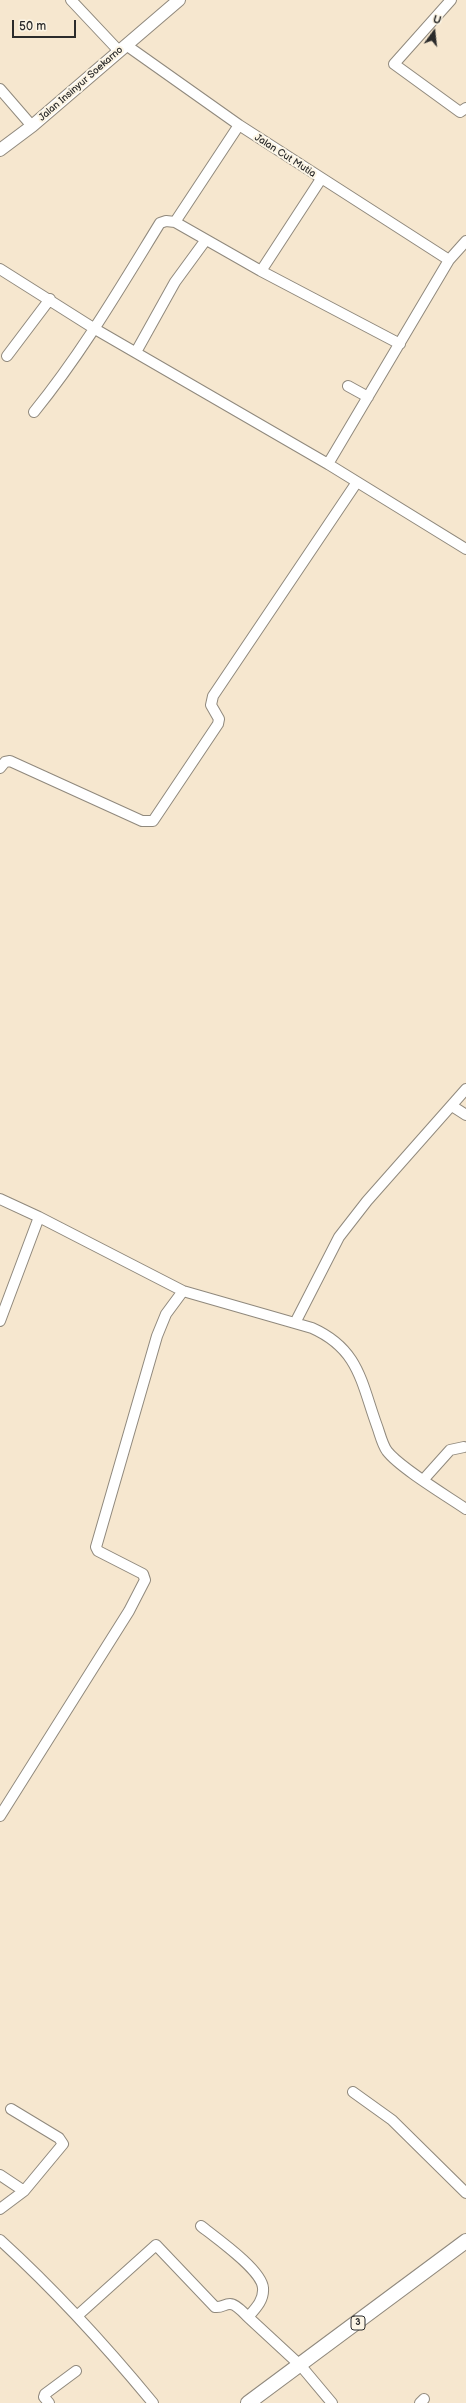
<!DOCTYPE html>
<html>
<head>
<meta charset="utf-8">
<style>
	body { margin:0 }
	#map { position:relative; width:466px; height:2403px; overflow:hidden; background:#f6e7cf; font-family:"Balsamiq Sans",sans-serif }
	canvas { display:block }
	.north { position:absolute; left:414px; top:12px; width:40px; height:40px; -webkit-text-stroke:3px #fcf5e5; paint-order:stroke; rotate:15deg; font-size:11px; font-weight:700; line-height:16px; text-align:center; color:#2b2b2b }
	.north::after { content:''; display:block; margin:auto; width:14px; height:18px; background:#2b2b2b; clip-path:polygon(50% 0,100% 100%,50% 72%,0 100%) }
	.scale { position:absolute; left:12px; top:20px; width:64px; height:18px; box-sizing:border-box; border:2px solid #2b2b2b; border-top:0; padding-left:5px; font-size:12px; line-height:14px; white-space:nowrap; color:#2b2b2b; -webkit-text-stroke:3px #fcf5e5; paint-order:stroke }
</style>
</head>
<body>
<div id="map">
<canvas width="466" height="2403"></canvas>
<div class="north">U</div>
<div class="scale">50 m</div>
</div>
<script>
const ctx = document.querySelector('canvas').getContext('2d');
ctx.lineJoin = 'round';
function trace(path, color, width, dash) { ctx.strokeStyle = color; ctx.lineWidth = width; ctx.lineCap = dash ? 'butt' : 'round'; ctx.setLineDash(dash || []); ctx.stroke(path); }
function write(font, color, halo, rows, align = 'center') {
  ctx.font = font + ' "Balsamiq Sans",sans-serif'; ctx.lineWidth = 4; ctx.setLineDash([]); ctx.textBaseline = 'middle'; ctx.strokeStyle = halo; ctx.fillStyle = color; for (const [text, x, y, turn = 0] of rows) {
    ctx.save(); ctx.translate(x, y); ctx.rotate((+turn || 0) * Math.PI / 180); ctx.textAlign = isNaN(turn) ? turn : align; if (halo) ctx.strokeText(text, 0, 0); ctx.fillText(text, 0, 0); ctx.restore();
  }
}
const minor = new Path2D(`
	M71 0 119 51
	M451 0 394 64 460 112 466 108
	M126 45 239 125 449 260
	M0 89 32 126
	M175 222 239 125
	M0 269 95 329 328 464 466 549
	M261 271 321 179
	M136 352 175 282 205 241
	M7 356 50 299
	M348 386 368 397
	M34 412C82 353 120 288 160 223L166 221 175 222 261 271 400 344
	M328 464 449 260 466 241
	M0 768 5 762 10 761 142 821H153L218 724 219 719 211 705 213 696 357 482
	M452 1106 466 1115
	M0 1199 39 1217 183 1291 312 1328C359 1349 361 1382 377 1426 380 1434 382 1444 387 1451 400 1468 447 1496 466 1509
	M0 1321 39 1217
	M295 1323 339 1237 367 1201 466 1089
	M424 1479 450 1450 464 1447
	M0 1816 129 1611 145 1580 143 1574 98 1551 96 1547 157 1336 166 1314 183 1291
	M353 2092 392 2120 466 2193
	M0 2175 24 2191
	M0 2209 24 2191 63 2144 59 2138 11 2109
	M201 2226C216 2238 262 2270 263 2288 264 2300 256 2308 248 2317L301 2366 332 2403
	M0 2240C55 2290 106 2346 153 2403
	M77 2316 156 2245 215 2307C222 2308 224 2304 230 2304 236 2304 244 2313 248 2317
	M49 2403 44 2397 45 2394 76 2371
	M420 2403 424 2399`);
const major = new Path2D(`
	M0 150 32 126 179 0`);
const highway = new Path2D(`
	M248 2403 466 2241`);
const shields = [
	[358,2323,14]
];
const shieldNames = [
	["3",358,2323]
];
const streetNames = [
	["Jalan Insinyur Soekarno",81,84,-41],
	["Jalan Cut Mutia",285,156,33]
];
trace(minor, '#90897d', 12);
trace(major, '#90897d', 14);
trace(highway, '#90897d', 16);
trace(minor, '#fff', 10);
trace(major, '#fff', 12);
trace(highway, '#fff', 14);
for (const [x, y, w] of shields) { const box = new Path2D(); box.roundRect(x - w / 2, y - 7, w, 14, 3); ctx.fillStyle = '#fcf5e5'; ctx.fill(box); trace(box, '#2b2b2b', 1); }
write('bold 9px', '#2b2b2b', null, shieldNames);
write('10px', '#2b2b2b', '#fcf5e5', streetNames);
</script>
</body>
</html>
